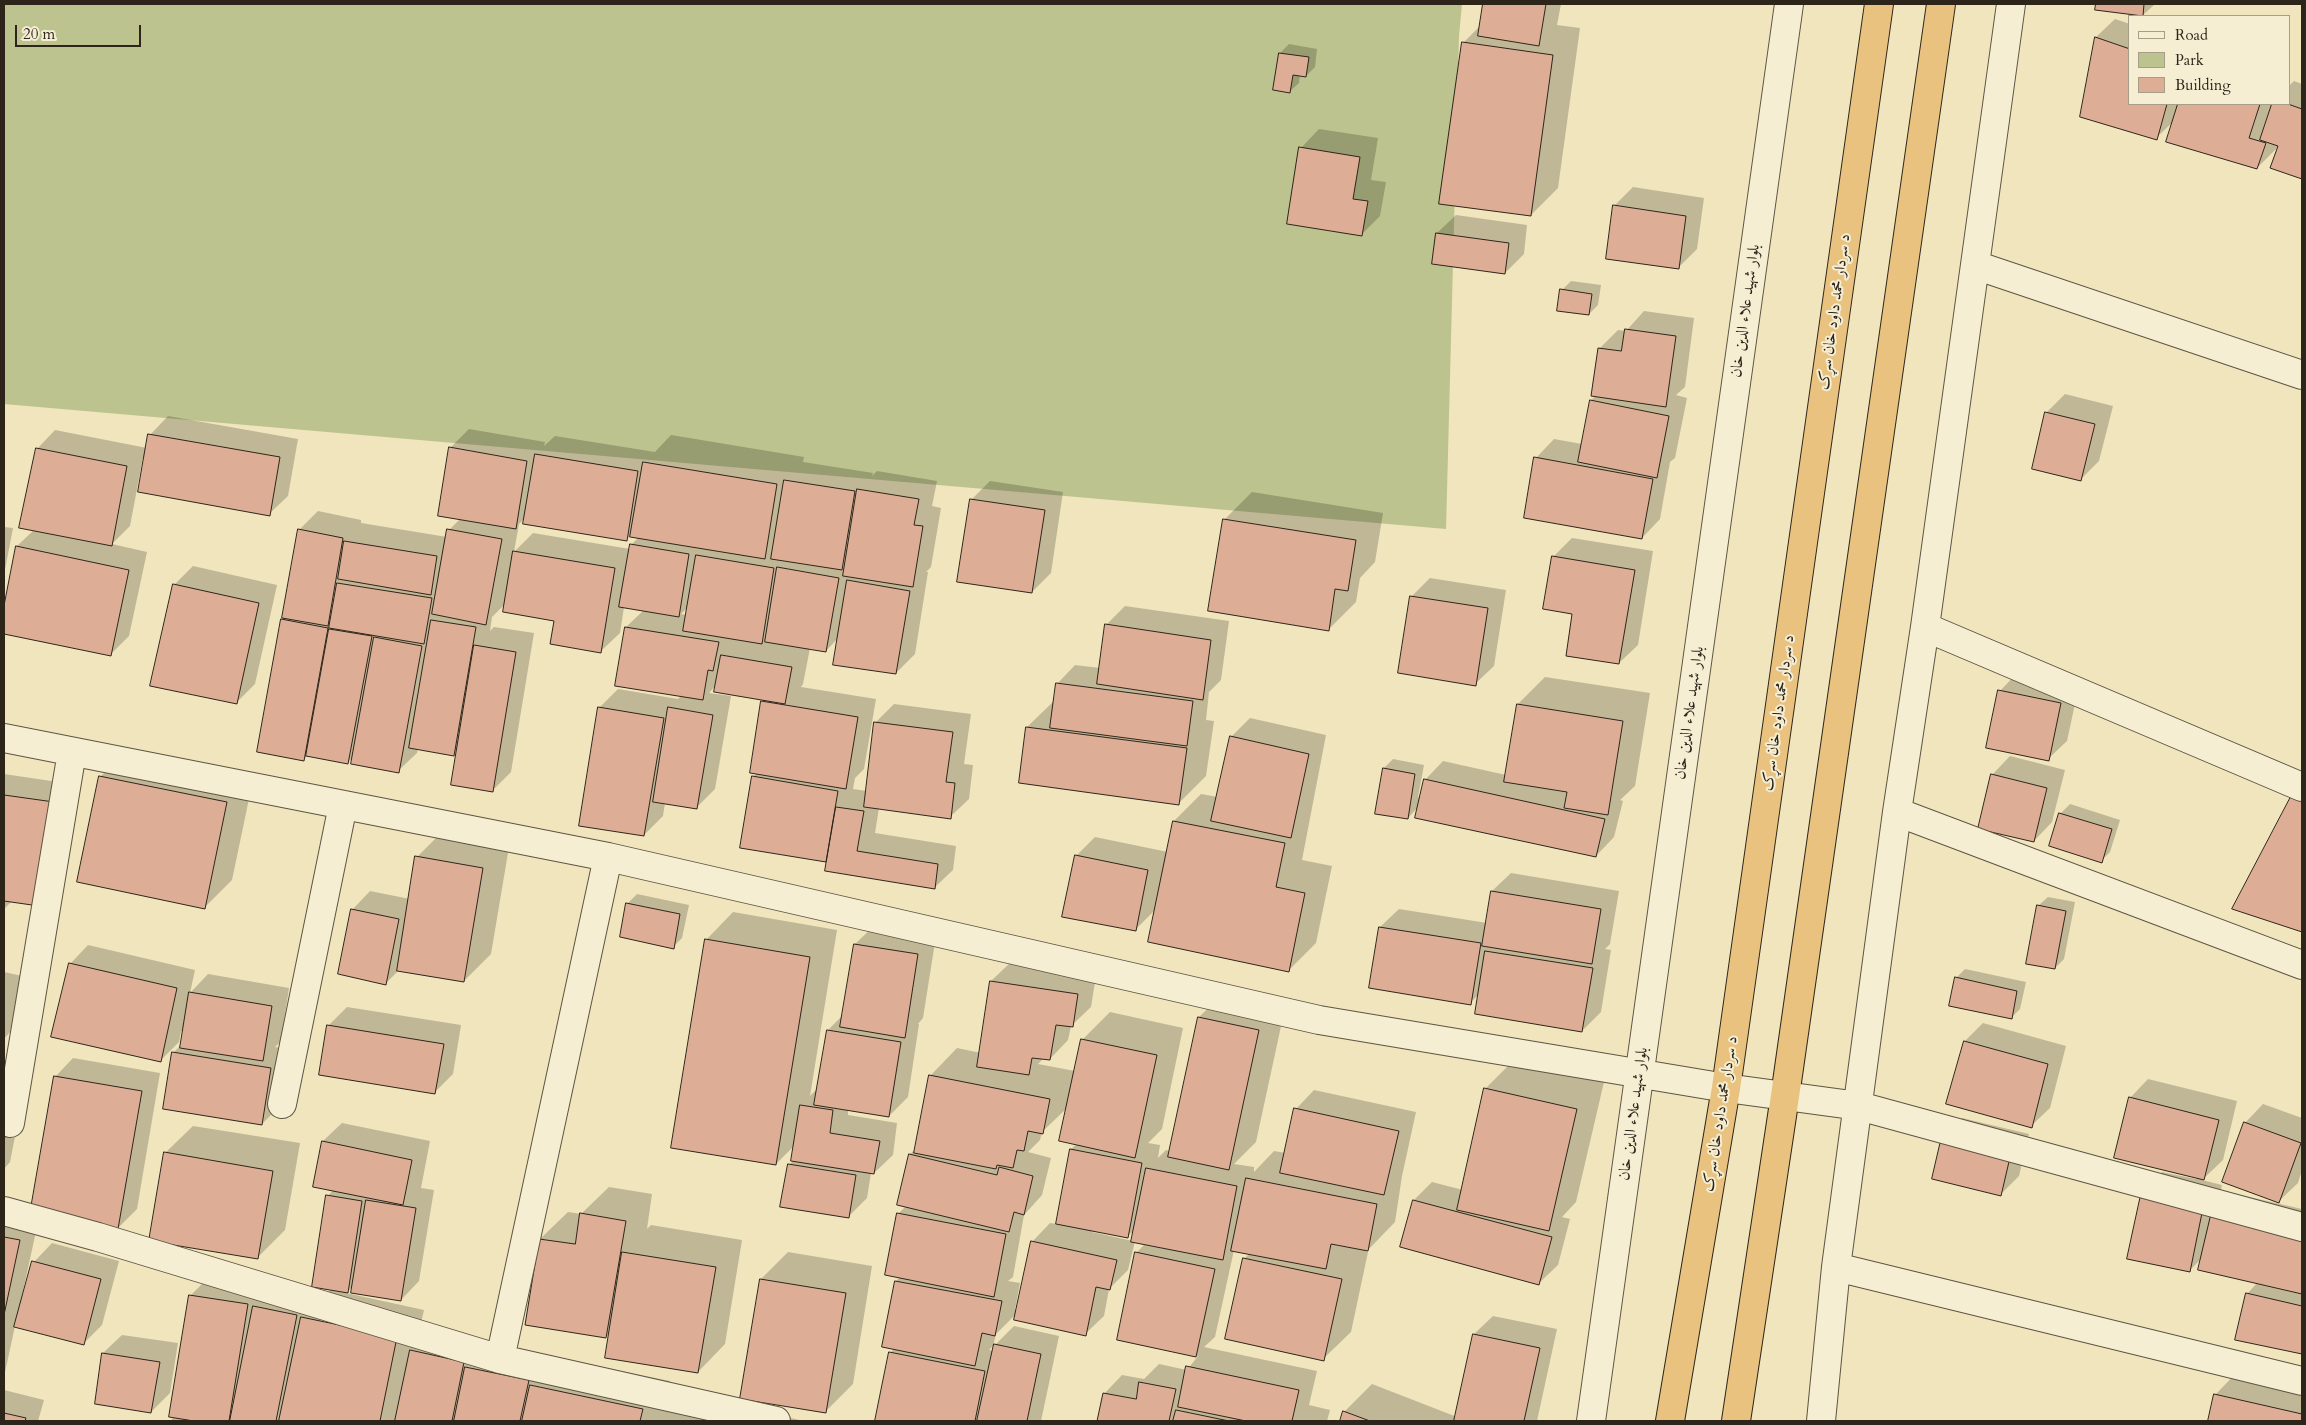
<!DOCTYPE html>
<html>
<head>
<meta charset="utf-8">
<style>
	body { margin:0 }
	#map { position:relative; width:2306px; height:1425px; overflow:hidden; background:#f0e5bc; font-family:Cardo,serif }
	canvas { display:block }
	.frame { position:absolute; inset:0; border:5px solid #2e251a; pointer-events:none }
	.legend { position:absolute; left:2128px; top:15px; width:162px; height:90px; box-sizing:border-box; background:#f5eed3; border:1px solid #a59e89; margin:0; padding:6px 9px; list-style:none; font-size:15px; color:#2e251a }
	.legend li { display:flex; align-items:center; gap:10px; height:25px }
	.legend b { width:25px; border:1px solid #a59e89 }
	.scale { position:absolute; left:15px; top:25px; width:126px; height:22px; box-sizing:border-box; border:2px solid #2e251a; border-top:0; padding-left:6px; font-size:15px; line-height:18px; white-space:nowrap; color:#2e251a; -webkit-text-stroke:4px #f5eed3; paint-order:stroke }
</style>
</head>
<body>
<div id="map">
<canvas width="2306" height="1425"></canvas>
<div class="frame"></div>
<ul class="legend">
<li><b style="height:6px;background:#f5eed3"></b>Road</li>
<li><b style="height:14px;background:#bdc38e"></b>Park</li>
<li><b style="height:14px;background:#dead96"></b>Building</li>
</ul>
<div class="scale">20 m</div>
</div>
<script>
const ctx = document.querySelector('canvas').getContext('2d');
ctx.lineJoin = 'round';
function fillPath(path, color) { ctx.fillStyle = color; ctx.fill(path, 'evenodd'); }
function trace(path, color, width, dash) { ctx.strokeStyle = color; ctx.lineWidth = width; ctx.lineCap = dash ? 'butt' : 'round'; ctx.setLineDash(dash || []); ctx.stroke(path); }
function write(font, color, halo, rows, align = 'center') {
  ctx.font = font + ' Cardo,Amiri,serif'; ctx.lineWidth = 4; ctx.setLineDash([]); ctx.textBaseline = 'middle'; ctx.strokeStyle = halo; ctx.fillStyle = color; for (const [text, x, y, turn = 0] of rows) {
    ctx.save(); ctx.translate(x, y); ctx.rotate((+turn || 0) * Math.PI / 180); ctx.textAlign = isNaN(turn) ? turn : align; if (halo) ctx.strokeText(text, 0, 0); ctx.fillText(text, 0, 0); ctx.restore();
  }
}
const green = new Path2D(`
	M4 4H1462L1459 36 1446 529 4 404Z`);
const shadow = new Path2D(`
	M1484 4H1561L1557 25 1580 28 1558 188 1531 215 1463 43 1481 25Z
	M2097 4H2155L2142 16 2096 9Z
	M2115 19 2130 24V104H2290V85L2294 81 2302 84V178L2271 167 2279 146 2257 168 2174 121 2156 138 2081 116 2096 37Z
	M1289 44 1317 49 1315 67 1306 76 1300 75 1299 83 1289 92 1280 53Z
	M1319 129 1378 138 1371 180 1386 182 1380 216 1362 234 1301 148Z
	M1633 187 1704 198 1697 249 1678 268 1614 206Z
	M1456 215 1527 225 1524 254 1505 273 1437 233Z
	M1571 281 1601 285 1598 305 1589 314 1562 290Z
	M1644 311 1694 318 1685 387 1676 395 1687 398 1675 458 1670 462 1660 519 1642 538 1536 458 1554 439 1582 444 1591 400 1596 396 1599 349 1618 330 1626 331Z
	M2065 394 2113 406 2099 461 2080 480 2046 413Z
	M168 416 298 439 288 496 269 514 143 457 130 526 112 544 147 552 129 636 110 655 4 632V612L17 546 34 530 37 449 55 430 147 448 150 435Z
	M469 429 545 442 544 446 555 436 655 452 671 435 804 457 803 462 873 473 872 476 877 471 937 481 932 506 941 508 931 567 926 572H928L915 654 896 673 839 637 826 651 810 648 803 684 801 687 876 699 864 769 855 778 853 789 867 791 876 722 894 704 971 714 964 764 973 765 969 799 950 817 879 808 875 833 956 846 953 870 934 888 828 861 741 847 753 777 757 773 763 702 765 699 716 685 709 693 731 696 715 789 696 808 665 803 663 816 644 835 599 708 618 689 678 699 682 695 626 627 644 610 624 607 620 633 601 651 555 620 506 603 492 617 490 631 494 627 534 633 511 772 493 790 458 750 453 755 418 749 417 753 398 771 353 757 348 762 308 755 304 759 282 620 299 530 318 511 361 520V523L447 537 449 530 460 519 450 448ZM525 518 626 540 631 535 639 537 631 545 630 549 533 533 514 552 519 524ZM688 607 687 615 681 614Z
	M990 481 1063 492 1051 573 1032 592 971 500Z
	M1252 492 1383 513 1375 562 1360 578 1356 602 1328 630 1210 610 1225 519Z
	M4 527 13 528 4 575Z
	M1572 538 1653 551 1638 645 1619 663 1574 613 1553 557Z
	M193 566 277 585 255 684 236 703 174 585Z
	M1430 578 1506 590 1494 666 1475 684 1412 596Z
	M1125 606 1229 621 1221 680 1209 692 1206 720 1214 721 1206 776 1179 803 1027 727 1055 700 1057 684 1075 665 1100 668 1106 625Z
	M2018 672 2079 685 2067 741 2048 759 2000 691Z
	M1545 677 1650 693 1635 786 1620 800 1623 801 1614 837 1596 856 1418 807 1408 818 1384 768 1393 759 1424 765 1418 797 1421 798 1425 780 1443 761 1506 775 1518 704Z
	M1250 718 1326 735 1302 860 1332 866 1316 943 1289 970 1156 909 1135 930 1076 856 1095 837 1168 852 1174 821 1201 794 1218 797 1231 737Z
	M128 749 254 775 232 880 204 908 101 776Z
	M2010 756 2065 770 2052 822 2034 841 1992 775Z
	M4 774 72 784 12 901 4 909Z
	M2302 784V931L2233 908Z
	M2070 804 2120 820 2110 852 2101 861 2060 814Z
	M444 830 510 841 491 954 464 981 399 970 386 983 352 910 370 891 410 899 417 857Z
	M1511 873 1619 891 1610 944 1605 949 1611 950 1601 1012 1582 1031 1479 994 1470 1003 1370 987 1380 927 1399 909 1487 923 1492 891Z
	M637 894 689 905 682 938 673 947 627 904Z
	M2048 897 2075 902 2064 959 2055 968 2038 906Z
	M733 912 837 930 810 1096 818 1088 828 1030 844 1014 855 944 874 926 936 936 923 1018 918 1024H919L908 1097 889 1116 848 1109V1115L897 1123 893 1155 874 1173H871L867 1198 848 1217 789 1165 794 1160V1146L776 1164 706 940Z
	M88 945 195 970 190 993 208 974 289 988 281 1041 275 1047 289 1050 280 1106 262 1124 174 1052 181 1045 184 1031H181L179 1042 160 1061 70 964Z
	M1010 963 1096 976 1091 1007 1071 1026 1068 1040 1050 1059 1044 1058 1038 1064 1075 1071 1082 1040 1110 1012 1183 1028 1162 1129 1148 1143 1160 1145 1158 1158 1166 1150 1170 1151 1199 1017 1227 990 1286 1003 1256 1142 1234 1164 1254 1167V1172L1274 1151 1286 1153 1296 1109 1314 1090 1416 1112 1402 1176 1395 1222 1366 1252H1368L1351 1332 1323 1359 1244 1259 1250 1253 1234 1250 1215 1337 1204 1347 1317 1371 1309 1405 1330 1410 1327 1421H1098L1104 1394 1122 1375 1144 1379 1159 1364 1187 1370 1198 1356 1118 1339 1136 1253 1146 1243 1135 1241 1128 1270 1109 1289 1104 1316 1085 1334 1017 1313 996 1334 993 1346 989 1350 994 1351 995 1345 1014 1326 1059 1336 1041 1421H876L890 1353 894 1349 896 1281 900 1277 899 1213 906 1206 898 1204 910 1154 916 1149 930 1076 957 1048 981 1053 991 981ZM1067 1108 1077 1144 1071 1149 1057 1224 1050 1223 1032 1242 1017 1311 1015 1310 1020 1283 1008 1281 1013 1277 1024 1215 1042 1195 1051 1158 1028 1152 1040 1140 1042 1132ZM1135 1229 1133 1241 1092 1232 1093 1230 1127 1237Z
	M1965 969 2026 982 2020 1009 2011 1018 1956 978Z
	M4 972 22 976 10 1032 4 1039Z
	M347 1007 461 1025 453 1074 434 1093 328 1026Z
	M1983 1023 2066 1046 2050 1108 2031 1126 1965 1041Z
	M73 1058 160 1073 137 1209 118 1228 55 1077Z
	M1513 1061 1604 1082 1576 1202 1562 1217 1570 1219 1558 1265 1539 1283 1414 1200 1432 1182 1463 1190 1485 1089Z
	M4 1070 27 1075 10 1162 4 1169Z
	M2148 1079 2237 1101 2223 1160 2202 1180 2222 1185 2217 1207 2232 1193 2302 1209V1353L2237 1339 2247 1294 2258 1282 2202 1258 2189 1271 2143 1190 2162 1172 2196 1179V1177L2130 1098Z
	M2263 1104 2302 1118V1170L2298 1183 2279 1201 2245 1123Z
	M1962 1118 2029 1134 2019 1176 2001 1194 1943 1137Z
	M342 1123 430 1141 421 1188 434 1190 419 1281 401 1300 354 1285 346 1293 424 1310 416 1346 544 1372 558 1358 670 1381 663 1411 674 1400 743 1421H170L174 1417 190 1296 209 1277 313 1306 331 1289 328 1196 333 1190 323 1141ZM321 1320 404 1337 321 1322Z
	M193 1126 300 1143 285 1230 258 1257 165 1153Z
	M609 1187 652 1194 647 1229 651 1225 742 1240 725 1344 698 1372 611 1332 606 1337 540 1239 568 1212 581 1214Z
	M4 1214 38 1222 22 1296 24 1297 34 1262 52 1243 119 1261 102 1325 83 1344 15 1326 4 1377Z
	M788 1252 872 1266 853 1384 826 1411 761 1279Z
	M1493 1316 1557 1329 1537 1421H1341L1344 1412 1372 1384 1457 1417 1474 1334Z
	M122 1335 178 1343 170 1393 151 1412 103 1353Z
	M2242 1367 2302 1381V1421H2209L2215 1395Z
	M4 1390 44 1400 38 1421H4Z
	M777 1415 804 1421H771Z`);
const building = new Path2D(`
	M1483 4H1546L1539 46 1478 36Z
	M2096 4H2144L2143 16 2095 10Z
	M2095 37 2130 49V104H2167L2157 140 2080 117Z
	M1462 42 1553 55 1531 216 1439 204Z
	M1279 53 1309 57 1306 77 1293 75 1290 93 1273 90Z
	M2178 104H2260L2249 138 2266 143 2257 169 2166 142Z
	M2272 104H2288L2302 109V179L2270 168 2278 146 2260 140Z
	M1299 147 1360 157 1353 199 1368 201 1362 236 1287 224Z
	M1613 205 1686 216 1679 269 1606 259Z
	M1436 233 1509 243 1505 274 1432 264Z
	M1560 289 1592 294 1589 315 1557 311Z
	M1625 329 1676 336 1666 407 1591 396 1598 348 1621 351Z
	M1590 400 1669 416 1657 478 1578 462Z
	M2045 412 2095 424 2081 481 2032 469Z
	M148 434 280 457 270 516 138 492Z
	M449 447 527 461 516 529 438 516Z
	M36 448 127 466 112 546 19 528Z
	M535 454 638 471 627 541 523 524Z
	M1534 457 1653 479 1642 539 1524 518Z
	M643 462 777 484 765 559 630 537Z
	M784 480 855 491 842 570 771 559Z
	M857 489 919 499 914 525 923 526 913 587 843 576Z
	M970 499 1045 510 1032 593 957 582Z
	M1223 519 1356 540 1348 591 1335 589 1329 631 1208 611Z
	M298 529 343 538 328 626 282 618Z
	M447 529 502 539 486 625 432 614Z
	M344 541 437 556 431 595 338 579Z
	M630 544 689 554 679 617 619 607Z
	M16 546 129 570 111 656 4 634V606Z
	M513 551 615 568 601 653 550 644 554 621 503 612Z
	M696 555 774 568 762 644 683 631Z
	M1552 556 1635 570 1619 664 1566 656 1572 614 1543 609Z
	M777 567 839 578 826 652 765 642Z
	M847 580 910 591 896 674 833 665Z
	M337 583 432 598 424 644 329 628Z
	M173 584 259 603 237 704 150 686Z
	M1410 596 1488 608 1476 686 1398 673Z
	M281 619 328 628 304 761 257 752Z
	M431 620 476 627 454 756 409 748Z
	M1105 624 1211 640 1203 700 1097 684Z
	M625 627 719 642 713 671 708 670 703 700 615 686Z
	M329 629 372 636 348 764 306 756Z
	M374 637 422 646 399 773 351 764Z
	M474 645 516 652 493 792 451 785Z
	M721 655 792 667 785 704 714 692Z
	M1056 683 1193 701 1187 746 1050 728Z
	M1998 690 2061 703 2049 761 1986 748Z
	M761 701 858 717 846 789 750 773Z
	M1517 704 1623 721 1608 815 1564 808 1567 792 1504 782Z
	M598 707 664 718 644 836 579 826Z
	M668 707 713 715 697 809 653 802Z
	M874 722 953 732 946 782 955 783 951 819 864 807Z
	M1026 727 1187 748 1179 805 1019 783Z
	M1230 736 1309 754 1291 838 1211 821Z
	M1383 768 1415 774 1408 819 1375 814Z
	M1991 774 2047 788 2034 842 1978 829Z
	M99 776 227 802 205 909 77 882Z
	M752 776 838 791 826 862 740 848Z
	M1424 779 1605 819 1596 857 1415 818Z
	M2295 789 2302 792V932L2232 909Z
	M4 795 54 802 39 906 4 901Z
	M836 807 864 811 857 851 938 864 935 889 825 871Z
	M2059 813 2112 829 2102 863 2049 846Z
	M1173 821 1285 843 1276 887 1305 893 1289 972 1148 942Z
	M1075 855 1148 870 1136 931 1062 917Z
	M415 856 483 868 464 982 397 971Z
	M1491 891 1601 909 1592 964 1482 946Z
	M626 903 680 914 674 949 620 937Z
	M2037 905 2066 911 2055 969 2026 964Z
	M351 909 399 919 386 985 338 974Z
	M1379 927 1481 943 1471 1005 1369 988Z
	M705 939 810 957 776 1165 671 1148Z
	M854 944 918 954 905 1038 840 1027Z
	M1485 951 1593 968 1582 1032 1475 1014Z
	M69 963 177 988 161 1062 51 1037Z
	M1955 977 2017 991 2012 1019 1949 1006Z
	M990 981 1078 994 1073 1027 1056 1025 1050 1060 1032 1058 1029 1075 977 1067Z
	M189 992 272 1006 263 1061 180 1048Z
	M1198 1017 1259 1030 1229 1170 1168 1157Z
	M327 1025 444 1044 435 1094 319 1075Z
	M827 1030 901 1042 889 1117 814 1105Z
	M1081 1039 1157 1055 1135 1158 1059 1141Z
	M1964 1041 2048 1064 2032 1128 1946 1104Z
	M172 1052 271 1068 262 1125 163 1109Z
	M929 1075 1050 1099 1043 1134 1028 1131 1024 1151 1017 1150 1013 1168 997 1165 996 1169 914 1153Z
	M54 1076 142 1091 118 1229 30 1214Z
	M1484 1088 1577 1109 1549 1231 1457 1210Z
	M2129 1097 2219 1120 2204 1180 2114 1158Z
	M800 1105 833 1110 830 1133 880 1141 874 1174 791 1161Z
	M1294 1108 1399 1131 1384 1195 1280 1173Z
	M2244 1122 2301 1143 2279 1203 2222 1182Z
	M1942 1136 2011 1153 2001 1196 1932 1179Z
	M322 1141 412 1160 403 1205 313 1187Z
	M1070 1149 1142 1163 1128 1238 1056 1224Z
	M164 1152 273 1171 258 1259 149 1241Z
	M909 1154 997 1175 999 1167 1033 1176 1024 1215 1014 1212 1009 1232 897 1205Z
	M788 1164 856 1175 849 1218 780 1207Z
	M1146 1168 1237 1186 1223 1260 1131 1242Z
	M1246 1178 1377 1204 1368 1251 1331 1244 1326 1269 1231 1251Z
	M2142 1190 2204 1203 2190 1272 2127 1259Z
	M326 1195 362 1201 348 1293 312 1287Z
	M366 1200 416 1208 401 1301 351 1293Z
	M1413 1200 1552 1237 1539 1285 1400 1247Z
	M2212 1211 2302 1231V1294L2198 1270Z
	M580 1213 626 1221 606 1338 525 1325 539 1239 575 1244Z
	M897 1213 1006 1234 994 1297 885 1275Z
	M4 1237 20 1240 4 1315Z
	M1031 1241 1117 1260 1110 1290 1096 1287 1086 1336 1014 1320Z
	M622 1252 716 1267 698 1373 605 1358Z
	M1135 1252 1215 1269 1196 1357 1117 1340Z
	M1243 1258 1342 1279 1324 1361 1225 1339Z
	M32 1261 101 1279 84 1345 14 1327Z
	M760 1279 846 1293 826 1413 740 1399Z
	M895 1281 1002 1301 995 1336 982 1333 975 1366 882 1347Z
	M2246 1293 2302 1306V1354L2235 1340Z
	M189 1295 248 1304 229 1421H194L169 1417Z
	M253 1306 297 1315 276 1421H230Z
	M301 1317 397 1337 380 1421H279Z
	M1473 1334 1540 1348 1524 1421H1454Z
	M994 1344 1041 1354 1027 1421H977Z
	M410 1350 464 1362 452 1421H395Z
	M889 1352 985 1371 975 1421H875Z
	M102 1353 160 1362 151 1413 95 1404Z
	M1186 1366 1299 1390 1292 1421H1246L1178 1407Z
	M465 1367 529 1380 520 1421H454Z
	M1139 1382 1176 1389 1169 1421H1097L1103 1393 1136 1399Z
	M530 1385 643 1409 640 1421H522Z
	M2214 1394 2302 1414V1421H2208Z
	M1176 1410 1229 1421H1173Z
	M1343 1411 1370 1421H1340Z
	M4 1413 26 1418 25 1421H4Z`);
const minor = new Path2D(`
	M1975 265 2302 375
	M1925 627 2302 787
	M4 738 608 857 1319 1020 1726 1088 1859 1106 2302 1227
	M1897 812 2302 965
	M282 1104 343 805
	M10 1123 72 752
	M4 1211 98 1237 500 1359 776 1421
	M1836 1267 2302 1381
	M500 1359 608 857
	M1591 1421 1789 4
	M1821 1421 1836 1267 1897 812 1925 627 2011 4`);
const highway = new Path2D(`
	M1670 1421 1726 1088 1879 4
	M1736 1421 1785 1096 1941 4`);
const streetNames = [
	["بلوار شهید علاء الدین خان",1746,311,-82],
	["د سردار محمد داود خان سړک",1835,312,-82],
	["بلوار شهید علاء الدین خان",1690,713,-82],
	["د سردار محمد داود خان سړک",1779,713,-82],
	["بلوار شهید علاء الدین خان",1634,1114,-82],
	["د سردار محمد داود خان سړک",1721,1114,-81]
];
fillPath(green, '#bdc38e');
fillPath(shadow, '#0003');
fillPath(building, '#dead96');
trace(building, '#2e251a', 1);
trace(minor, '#5e5542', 30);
trace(highway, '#2e251a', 30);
trace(minor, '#f5eed3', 28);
trace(highway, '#e8c27e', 28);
write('16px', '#2e251a', '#f5eed3', streetNames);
</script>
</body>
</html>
